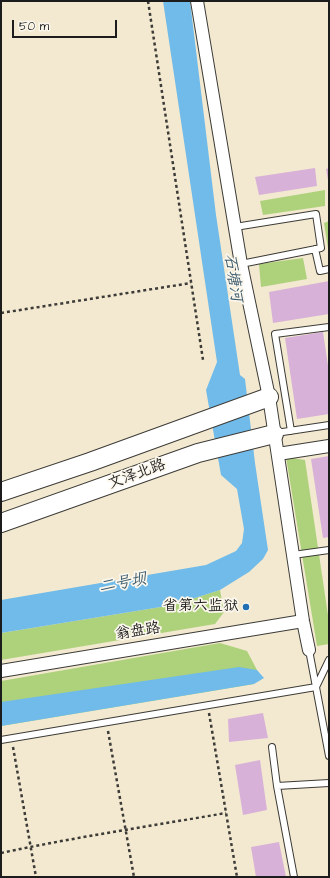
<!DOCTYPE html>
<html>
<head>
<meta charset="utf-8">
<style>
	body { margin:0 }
	#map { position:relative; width:330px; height:878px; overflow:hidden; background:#f3e9d0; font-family:"Architects Daughter",sans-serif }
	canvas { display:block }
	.frame { position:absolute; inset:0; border:2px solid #1c1c1c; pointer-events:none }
	.scale { position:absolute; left:12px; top:20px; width:105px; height:18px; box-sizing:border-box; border:2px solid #1c1c1c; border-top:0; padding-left:5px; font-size:12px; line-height:14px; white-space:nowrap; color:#1c1c1c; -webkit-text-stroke:3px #fbf7ec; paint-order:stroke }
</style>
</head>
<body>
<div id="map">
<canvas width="330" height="878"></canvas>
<div class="frame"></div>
<div class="scale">50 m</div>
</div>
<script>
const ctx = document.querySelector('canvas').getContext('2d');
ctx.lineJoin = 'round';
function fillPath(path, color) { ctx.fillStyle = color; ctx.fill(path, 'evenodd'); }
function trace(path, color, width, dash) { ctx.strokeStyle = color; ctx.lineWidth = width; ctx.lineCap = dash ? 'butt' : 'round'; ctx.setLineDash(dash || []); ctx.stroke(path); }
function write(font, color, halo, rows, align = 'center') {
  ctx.font = font + ' "Architects Daughter","LXGW WenKai TC",sans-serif'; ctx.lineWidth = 3.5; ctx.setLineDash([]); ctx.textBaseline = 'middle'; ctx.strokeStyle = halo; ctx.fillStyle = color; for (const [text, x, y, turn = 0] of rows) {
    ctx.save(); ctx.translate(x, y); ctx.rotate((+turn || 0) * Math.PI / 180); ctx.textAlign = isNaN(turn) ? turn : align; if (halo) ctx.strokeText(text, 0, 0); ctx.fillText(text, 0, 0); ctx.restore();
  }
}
const green = new Path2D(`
	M325 190V206L263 215 260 201Z
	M329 221V255L324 223Z
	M303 258 307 279 261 287 259 264Z
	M286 457 305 460 329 622V644L317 646Z
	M220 590 224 612 215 624 1 660V633L173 605Z
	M220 643 247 651 257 670 254 684 1 726V681Z`);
const water = new Path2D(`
	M163 1H190L216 215 240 375 245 379 255 463 265 530 268 550 263 559 249 572 220 590 173 605 1 633V600L206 565 236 551 242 543 244 529 237 489 221 475 206 390 217 362Z
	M239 667 257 670 264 678 254 684 1 726V702Z`);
const building = new Path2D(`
	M315 168 317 186 259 195 255 177Z
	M329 168V180H328L326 169Z
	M329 281V314L273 323 269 292Z
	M323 332 329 372V414L297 419 285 338Z
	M329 456V537L323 538 311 459Z
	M263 713 268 738 229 742 228 719Z
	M260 760 267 810 243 815 235 765Z
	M279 842 286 877H256L251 847Z`);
const path = new Path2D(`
	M148 1 203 360
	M1 313 191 283
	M209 713 237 877
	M108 731 134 877
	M13 747 36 877
	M1 853C76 837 151 826 226 813`);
const service = new Path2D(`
	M235 227 316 214 321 248 241 264
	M315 249 320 271 329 269
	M291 431 275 334 329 327
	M276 433 329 425
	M293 555 329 550
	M309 650 329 756
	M1 740 316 687 329 660
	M272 747 277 786 294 877
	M277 786 329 783`);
const minor = new Path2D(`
	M197 1 241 264 269 397 303 621 309 650
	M278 454 329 446
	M1 671 303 621`);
const secondary = new Path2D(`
	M1 492 90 462 269 397
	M1 523 198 453 274 434`);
const markers = [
	[246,607,4,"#1f6fb2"]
];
const streetNames = [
	["文泽北路",137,475,-20],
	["翁盘路",138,632,-9]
];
const poiNames = [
	["省第六监狱",238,607]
];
const waterNames = [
	["石塘河",232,278,81],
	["二号坝",123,584,-10]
];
fillPath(green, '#aed27b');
fillPath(water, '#70bbe9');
fillPath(building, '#d8b1d8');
trace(service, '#3c3b37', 8);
trace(minor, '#3c3b37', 14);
trace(secondary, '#3c3b37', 20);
trace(path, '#3c3b37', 2.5, [3, 3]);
trace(service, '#fff', 6);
trace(minor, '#fff', 12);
trace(secondary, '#fff', 18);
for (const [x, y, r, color] of markers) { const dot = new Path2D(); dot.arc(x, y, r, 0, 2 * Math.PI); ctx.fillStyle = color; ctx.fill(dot); trace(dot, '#fbf7ec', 1.5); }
write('15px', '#1c1c1c', '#fbf7ec', streetNames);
write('15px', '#1c1c1c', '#fbf7ec', poiNames, 'right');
write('italic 16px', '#3e5c6e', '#fbf7ec', waterNames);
</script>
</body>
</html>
